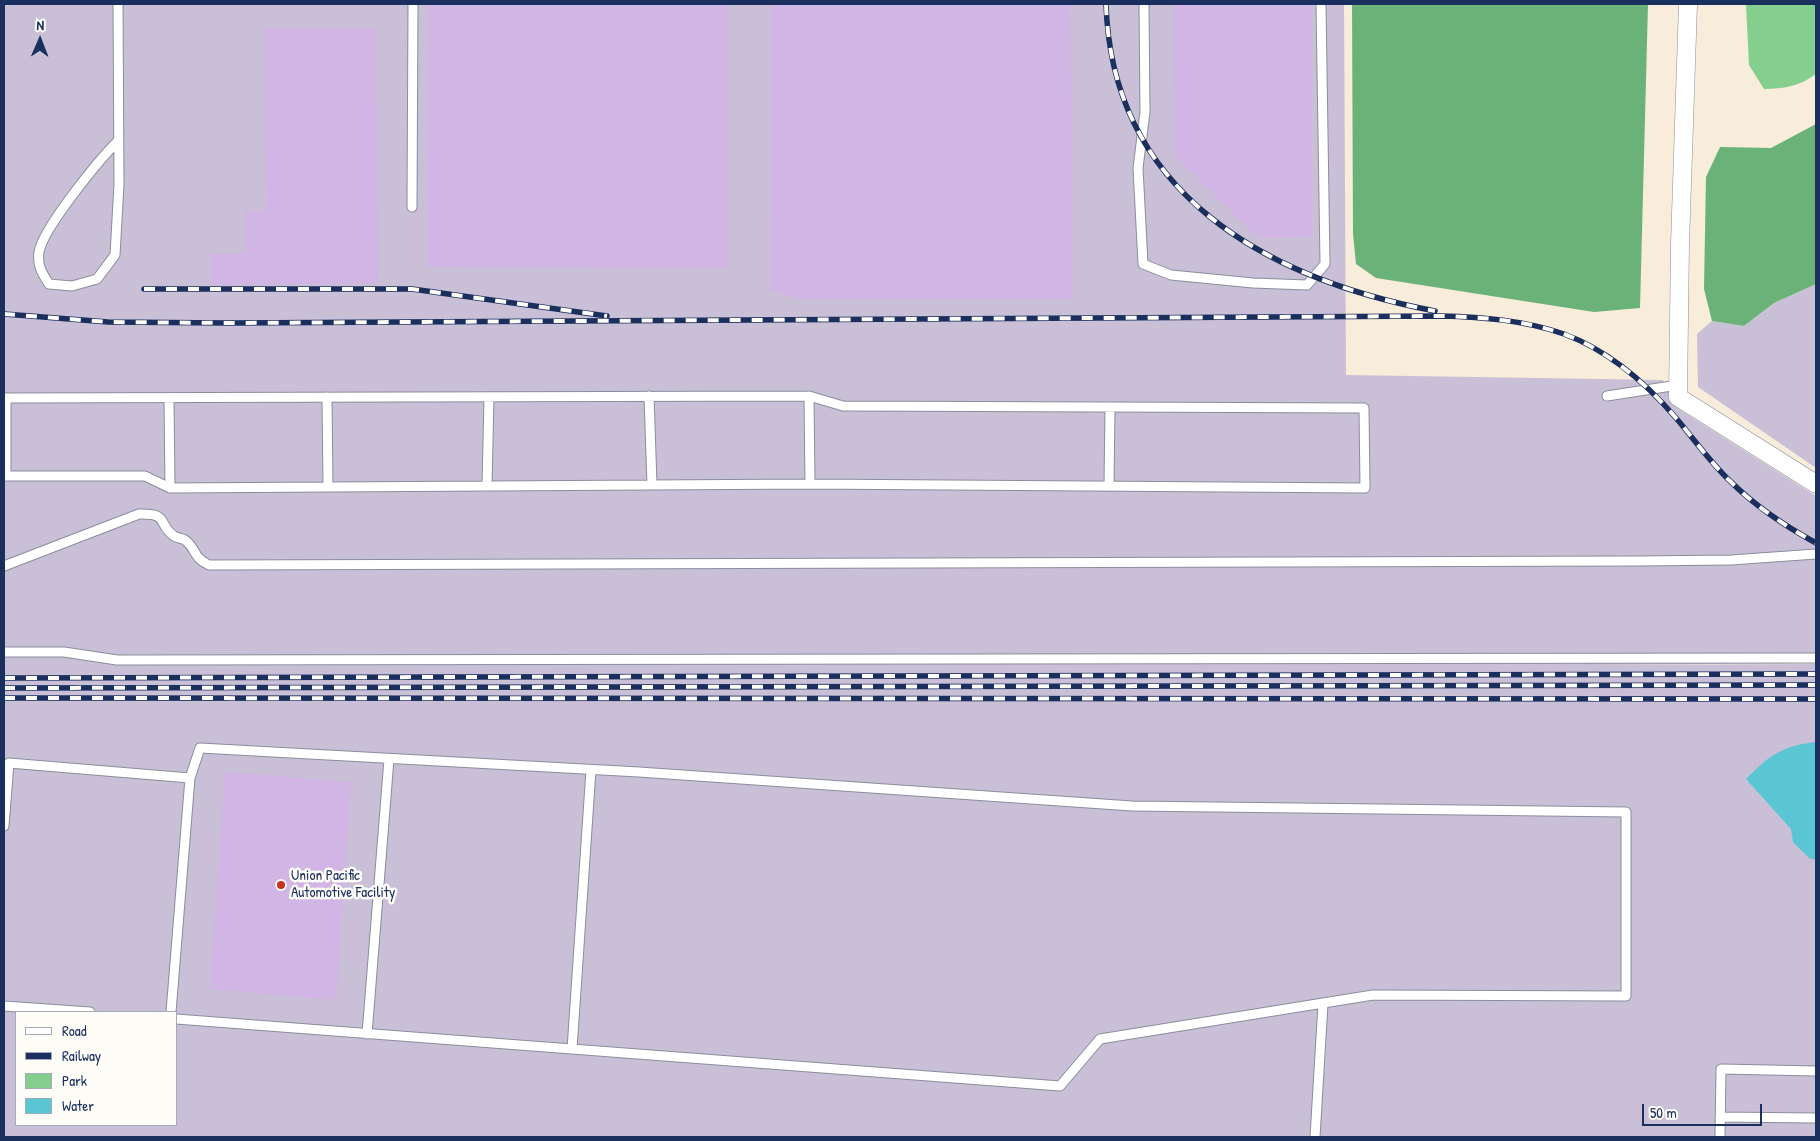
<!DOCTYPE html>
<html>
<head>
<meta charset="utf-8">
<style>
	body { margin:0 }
	#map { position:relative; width:1820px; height:1141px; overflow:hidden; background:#f8ecda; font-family:"Patrick Hand",sans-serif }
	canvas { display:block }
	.frame { position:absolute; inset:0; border:5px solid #1b2f5e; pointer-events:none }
	.legend { position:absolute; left:15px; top:1011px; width:162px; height:115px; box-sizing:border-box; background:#fdfcf7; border:1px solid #a3aaba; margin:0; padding:6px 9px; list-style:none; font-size:15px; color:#1b2f5e }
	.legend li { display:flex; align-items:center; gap:10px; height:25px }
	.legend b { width:25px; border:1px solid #a3aaba }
	.north { position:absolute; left:15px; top:15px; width:50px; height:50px; -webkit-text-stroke:4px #fdfcf7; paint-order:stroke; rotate:1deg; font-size:14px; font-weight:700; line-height:20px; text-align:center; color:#1b2f5e }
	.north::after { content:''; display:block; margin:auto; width:18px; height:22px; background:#1b2f5e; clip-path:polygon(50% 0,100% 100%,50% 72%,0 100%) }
	.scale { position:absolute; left:1642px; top:1104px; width:120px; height:22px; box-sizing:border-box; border:2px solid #1b2f5e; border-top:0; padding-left:6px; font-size:15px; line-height:18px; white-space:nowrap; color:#1b2f5e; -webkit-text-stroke:4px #fdfcf7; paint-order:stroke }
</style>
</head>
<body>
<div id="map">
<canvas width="1820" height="1141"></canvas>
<div class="frame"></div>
<ul class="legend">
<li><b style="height:6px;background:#fff"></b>Road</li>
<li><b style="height:6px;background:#1b2f5e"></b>Railway</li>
<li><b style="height:14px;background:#84cf8d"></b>Park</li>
<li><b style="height:14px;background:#5ac6d4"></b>Water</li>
</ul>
<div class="north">N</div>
<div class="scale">50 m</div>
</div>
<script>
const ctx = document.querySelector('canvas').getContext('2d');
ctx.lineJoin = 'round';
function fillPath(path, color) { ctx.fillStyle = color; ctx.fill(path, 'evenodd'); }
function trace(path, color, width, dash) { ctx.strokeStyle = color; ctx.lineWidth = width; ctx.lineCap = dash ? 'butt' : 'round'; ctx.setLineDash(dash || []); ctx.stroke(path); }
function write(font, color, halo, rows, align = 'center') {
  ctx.font = font + ' "Patrick Hand",sans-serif'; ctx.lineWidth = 5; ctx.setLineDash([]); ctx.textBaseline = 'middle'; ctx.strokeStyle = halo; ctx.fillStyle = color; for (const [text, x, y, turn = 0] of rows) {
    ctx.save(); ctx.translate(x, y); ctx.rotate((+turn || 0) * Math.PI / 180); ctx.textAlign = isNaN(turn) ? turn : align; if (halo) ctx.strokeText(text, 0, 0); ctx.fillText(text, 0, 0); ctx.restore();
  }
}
const industrial = new Path2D(`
	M4 4H1344L1346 375 1663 380 1677 408 1816 496V663L1600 665 1816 664V1137H4ZM16 1012H176V1125H16Z
	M1816 284V468L1698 387 1697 334 1712 321 1744 326 1774 303Z`);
const green = new Path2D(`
	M1746 4H1816V74C1800 86 1783 89 1764 89L1749 65Z`);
const forest = new Path2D(`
	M1352 4H1648L1640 308 1594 312 1376 278 1356 264 1353 234Z
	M1816 124V284L1774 303 1744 326 1712 321 1704 289 1706 177 1720 147 1771 148Z`);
const water = new Path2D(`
	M1816 742V860L1809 858 1793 842 1791 829 1746 779C1770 755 1782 746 1816 742Z`);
const building = new Path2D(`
	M428 4H727V268L428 267Z
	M772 4H1070L1073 299H801L770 291Z
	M1174 4H1312V237L1258 238 1175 156Z
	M265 28H376L378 283 211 285V254L245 253V211L266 210Z
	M225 772 351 782 336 1000 210 989Z`);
const lane = new Path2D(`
	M1144 4 1145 112 1138 168 1143 264 1171 275 1253 283 1307 285 1325 264 1321 4
	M117 142C99 160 43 228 39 252 37 266 42 273 49 284L72 286 97 279 115 255 119 184 118 4
	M412 207 413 4
	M649 396 652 485
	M1607 396 1678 385
	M327 397 328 487
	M4 398 809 396 843 406 1364 408 1365 488 810 484 809 396
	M6 398V476
	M169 398 170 488
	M4 476H145L170 488 810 484
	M487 486 489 397
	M1109 486 1110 407
	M4 566 139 514C170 513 157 524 174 536 177 538 181 538 185 540 197 549 192 557 209 565L1638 561 1731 560 1816 554
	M4 652H64L117 660 1816 658
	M4 826 9 763 190 778 171 1012
	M4 1006 90 1012
	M176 1019 1060 1086 1100 1039 1373 995 1626 996V812L1132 806 639 772 200 748 190 778
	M367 1034 389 759
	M572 1049 591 770
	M1720 1117 1816 1118
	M1315 1137 1323 1004
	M1720 1137 1721 1069 1816 1071`);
const street = new Path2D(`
	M1688 4 1680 244 1678 397 1816 484`);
const rail = new Path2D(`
	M1106 4C1112 194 1267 279 1435 311
	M144 289H412L607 316
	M4 314 108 322 229 323 1441 316C1482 317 1524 320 1564 334 1607 350 1646 383 1676 418 1694 439 1710 462 1730 481 1755 506 1785 526 1816 543
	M4 678 1816 674
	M4 688 1816 685
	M4 698 1816 699`);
const markers = [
	[281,885,5,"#c8321e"]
];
const poiNames = [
	["Union Pacific",291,876],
	["Automotive Facility",291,893]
];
fillPath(industrial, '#c9bfd7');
fillPath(green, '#84cf8d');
fillPath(forest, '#6bb278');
fillPath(water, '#5ac6d4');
fillPath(building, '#d1b5e5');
trace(lane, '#8a8e9c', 11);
trace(street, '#8a8e9c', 19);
trace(lane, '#fff', 9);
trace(street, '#fff', 18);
trace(rail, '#1b2f5e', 5.5);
trace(rail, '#fdfcf7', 4, [11]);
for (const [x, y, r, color] of markers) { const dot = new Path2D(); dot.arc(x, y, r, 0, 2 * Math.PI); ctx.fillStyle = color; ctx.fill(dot); trace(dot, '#fdfcf7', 2); }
write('15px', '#1b2f5e', '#fdfcf7', poiNames, 'left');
</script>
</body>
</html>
